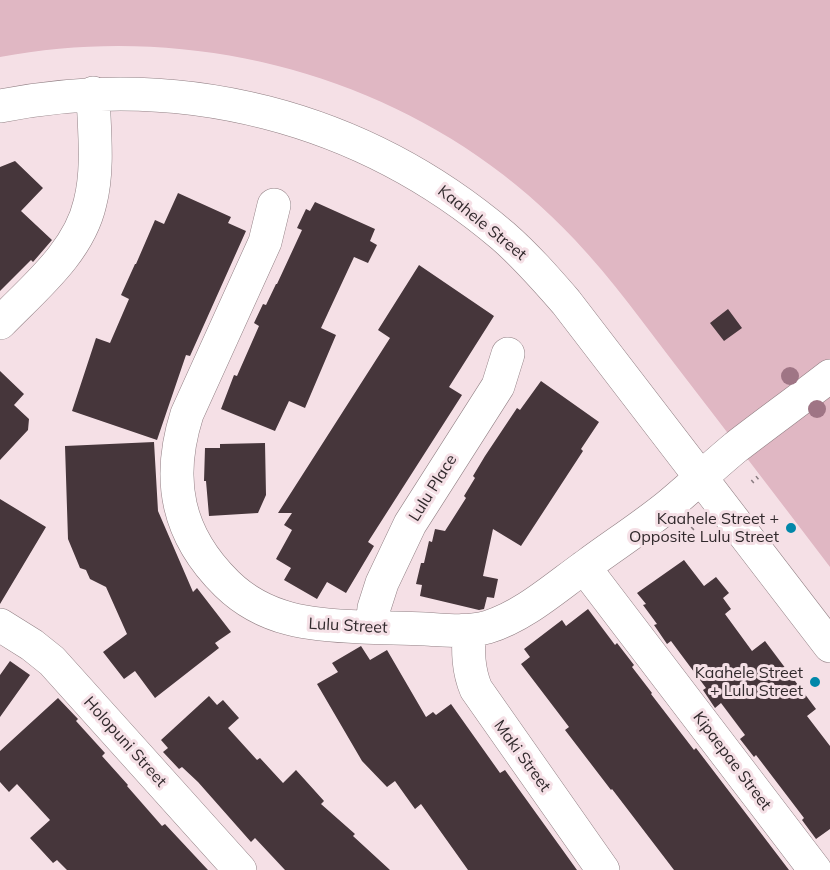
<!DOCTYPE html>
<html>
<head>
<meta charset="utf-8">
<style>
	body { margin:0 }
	canvas { display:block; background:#f5e0e6 }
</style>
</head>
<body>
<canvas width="830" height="870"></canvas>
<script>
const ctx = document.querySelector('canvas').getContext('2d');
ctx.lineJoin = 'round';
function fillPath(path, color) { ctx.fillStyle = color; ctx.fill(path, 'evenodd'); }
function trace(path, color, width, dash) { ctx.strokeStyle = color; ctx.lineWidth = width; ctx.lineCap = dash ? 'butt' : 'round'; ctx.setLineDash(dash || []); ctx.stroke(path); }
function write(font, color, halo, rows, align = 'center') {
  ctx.font = font + ' Mulish,sans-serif'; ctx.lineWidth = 6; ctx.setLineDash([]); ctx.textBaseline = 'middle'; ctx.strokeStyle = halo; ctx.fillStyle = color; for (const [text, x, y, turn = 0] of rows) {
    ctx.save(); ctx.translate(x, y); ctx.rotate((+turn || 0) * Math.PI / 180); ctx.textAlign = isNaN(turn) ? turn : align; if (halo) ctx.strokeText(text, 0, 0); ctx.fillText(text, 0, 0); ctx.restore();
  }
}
const green = new Path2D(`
	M0 0H830V567C779 500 728 433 677 367 644 324 612 279 575 240 430 84 208 18 0 57Z`);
const building = new Path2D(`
	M15 161 43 188 21 211 52 240 33 262 31 260 0 291V167Z
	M178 193 231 217 228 223 246 231 190 356 186 355 157 440 72 411 96 338 110 343 129 299 121 295 135 264H136L155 220 164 224Z
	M315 202 375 229 370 241 377 245 368 263 354 257 321 328 336 335 305 408 289 401 275 431 221 409 234 375 237 376 259 326 254 323 263 304 266 305 276 284H277L302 230 297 228 306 209 310 211Z
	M419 265 494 316 449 387 462 395 368 542 374 546 346 593 327 582 317 599 284 580 291 568 276 559 292 530 284 525 292 513H278L390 338 378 330Z
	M728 309 742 328 724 341 710 323Z
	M0 371 24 394 14 405 29 419 28 430 0 460Z
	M541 381 599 422 581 449 583 451 521 546 493 529 483 576 498 579 494 598 487 597 484 609 479 610 420 596 422 585 416 584 421 563H424L429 541 432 542 435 529 445 531 466 498 464 496 475 478 473 476 485 456 517 408 520 410Z
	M154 442 158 511 193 592 197 588 231 632 215 643 219 648 155 698 135 671 124 679 103 652 127 634 106 587 90 579 86 570 80 568 68 539 65 446Z
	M265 443 266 495 258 513 209 516 206 481H204L205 448H220V444Z
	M0 499 46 527 0 604Z
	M684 560 704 586 716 577 729 593 723 598 731 609 725 614 752 651 765 641 816 709 807 716 830 746V829L816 839 802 820 804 818 756 755 754 757 740 739 745 735 721 703 715 708 703 690 706 688 671 641 667 644 654 625 657 624 643 605 646 604 637 593Z
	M588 609 615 645 617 643 634 665 632 667 652 693 651 694 694 750 696 748 789 870H674L612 789 611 790 565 730 569 727 521 664 530 657 524 649 562 620 566 626Z
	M361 646 370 660 387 650 426 717 433 712 436 715 451 704 500 773 505 770 577 870H468L421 804 415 809 395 781 387 787 362 761 317 684 338 672 332 663Z
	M10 661 30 675 0 717V675Z
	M209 696 217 705 223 700 239 718 228 728 257 760 260 758 283 783 296 770 324 801 321 804 355 834 353 836 390 870H285L255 838 251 842 198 782 182 767 179 769 163 752 168 748 161 740Z
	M58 698 78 719 76 721 105 753 102 756 128 785 127 786 162 826 165 824 208 870H67L57 860 53 863 30 838 50 820 17 784 9 792 0 782V751Z`);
const path = new Path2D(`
	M752 482 758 477
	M692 529 696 525`);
const minor = new Path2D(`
	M0 106C181 70 362 116 503 236 526 256 546 279 566 302L830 646
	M274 205 265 242 187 414C166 480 177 535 227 584 265 621 311 625 361 627 382 628 403 628 425 629 445 630 467 633 488 627 524 616 556 587 587 565 614 545 642 527 668 506 691 487 713 466 736 447 767 423 799 400 830 376
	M0 323C34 288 79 252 90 203 99 168 94 129 93 93
	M584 567 815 870
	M0 625 32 645 52 661 240 870
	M372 627 374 608 382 583 410 524 498 386 508 354
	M469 631C468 652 468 670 476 689L603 870`);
const trees = [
	[790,376],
	[817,409]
];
const markers = [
	[791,528,6,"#0187a9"],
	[815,682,6,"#0187a9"]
];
const streetNames = [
	["Kaahele Street",482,223,39],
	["Lulu Place",433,488,-58],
	["Lulu Street",348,626,3],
	["Holopuni Street",125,742,48],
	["Maki Street",522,756,54],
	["Kipaepae Street",732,761,53]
];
const poiNames = [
	["Kaahele Street +",779,519],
	["Opposite Lulu Street",779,537],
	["Kaahele Street",803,673],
	["+ Lulu Street",803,691]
];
fillPath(green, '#e0b7c3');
fillPath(building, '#46363b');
trace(minor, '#928085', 34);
trace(path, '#8b7d82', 4, [1.5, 4.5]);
trace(minor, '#fff', 33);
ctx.fillStyle = '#9f7585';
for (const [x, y] of trees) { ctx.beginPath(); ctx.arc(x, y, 9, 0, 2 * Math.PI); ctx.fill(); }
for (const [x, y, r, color] of markers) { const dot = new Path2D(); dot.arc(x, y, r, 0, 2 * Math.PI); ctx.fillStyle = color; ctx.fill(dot); trace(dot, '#f5e0e6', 2); }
write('16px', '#31292c', '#f5e0e6', streetNames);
write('16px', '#31292c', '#f5e0e6', poiNames, 'right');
</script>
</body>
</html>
